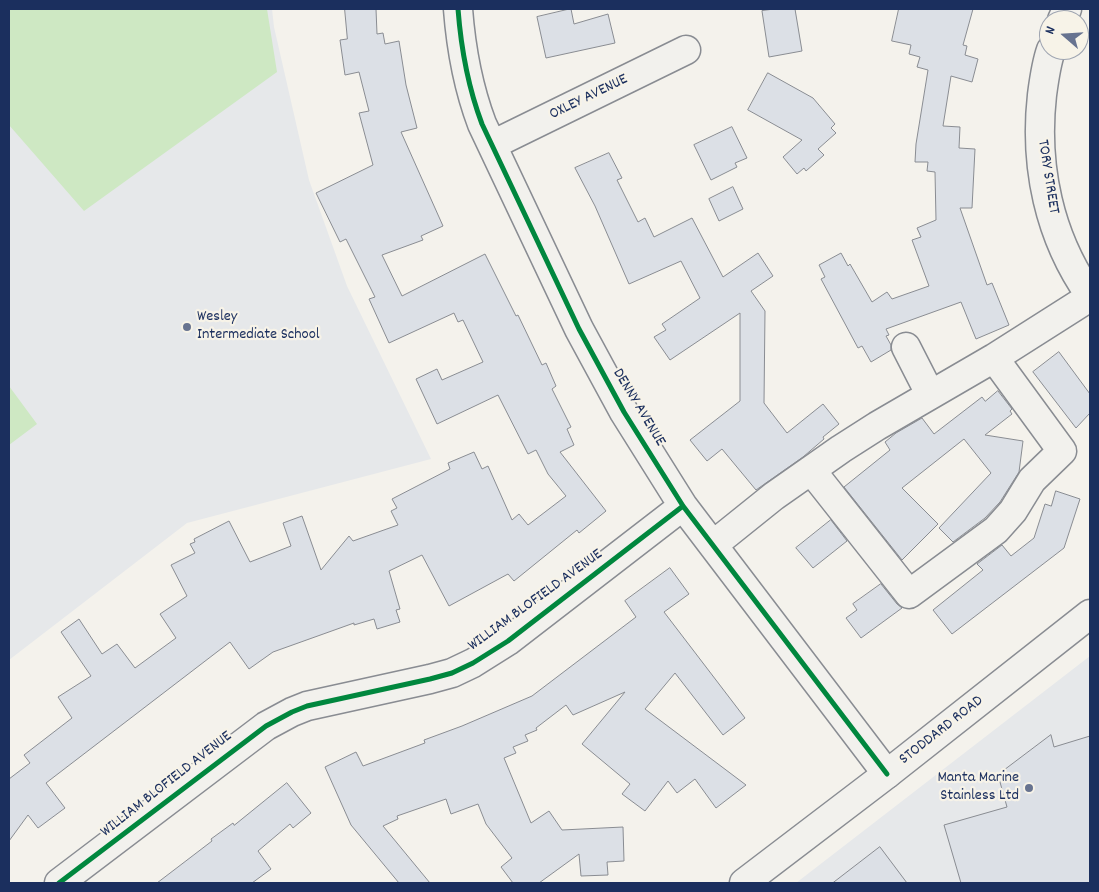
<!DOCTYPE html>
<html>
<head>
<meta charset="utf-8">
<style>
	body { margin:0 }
	#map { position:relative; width:1099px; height:892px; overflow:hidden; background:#f4f2ec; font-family:Dekko,sans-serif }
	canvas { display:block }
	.frame { position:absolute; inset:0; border:10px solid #1b2f5e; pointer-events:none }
	.north { position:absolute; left:1039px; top:10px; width:50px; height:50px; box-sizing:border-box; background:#f7f3e8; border:1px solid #9fa5b1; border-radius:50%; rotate:289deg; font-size:14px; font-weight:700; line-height:20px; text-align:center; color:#1b2f5e }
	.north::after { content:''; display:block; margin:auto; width:18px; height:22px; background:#677390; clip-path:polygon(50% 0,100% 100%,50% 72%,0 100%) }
</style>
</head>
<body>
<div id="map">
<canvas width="1099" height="892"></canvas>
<div class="frame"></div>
<div class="north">N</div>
</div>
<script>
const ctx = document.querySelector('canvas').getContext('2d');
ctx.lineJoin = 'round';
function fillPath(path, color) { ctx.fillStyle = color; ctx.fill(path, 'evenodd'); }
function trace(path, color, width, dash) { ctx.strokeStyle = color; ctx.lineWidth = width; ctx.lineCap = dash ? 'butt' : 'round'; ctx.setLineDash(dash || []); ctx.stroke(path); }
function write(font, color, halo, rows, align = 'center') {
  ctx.font = font + ' Dekko,sans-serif'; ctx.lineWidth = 4.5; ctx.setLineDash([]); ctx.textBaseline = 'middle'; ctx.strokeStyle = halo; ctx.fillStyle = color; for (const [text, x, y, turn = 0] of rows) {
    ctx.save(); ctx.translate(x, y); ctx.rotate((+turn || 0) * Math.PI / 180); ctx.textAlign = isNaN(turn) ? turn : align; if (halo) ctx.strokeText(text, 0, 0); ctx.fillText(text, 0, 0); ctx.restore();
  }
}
const built = new Path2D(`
	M9 9H272L274 27 309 180 347 286 431 459 187 523 9 660Z
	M1090 656V883H796Z`);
const green = new Path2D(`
	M9 9H267L277 72 84 211 9 125Z
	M9 386 37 424 9 445Z`);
const building = new Path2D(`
	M345 9H376L377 34 383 33 385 44 399 41 406 85 417 128 401 132 443 226 421 236 423 240 382 255 402 296 485 254 516 316 518 315 542 365 546 363 556 386 552 389 571 427 567 429 574 445 560 452 606 511 579 533 577 530 514 581 508 574 449 606 422 555 389 571 400 609 396 610 400 622 377 629 374 619 354 625V623L273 652 249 669 230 642 46 783 65 808 38 828 28 815 9 841V779L30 763 24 755 72 718 58 697 91 676 61 632 79 619 102 654 117 644 135 668 176 638 160 614 187 596 171 565 195 553 190 544 195 542 194 539 229 521 250 562 291 546 283 523 302 516 321 570 349 536 353 541 398 525 391 511 397 508 392 499 450 469 448 463 474 452 482 469 488 466 512 520 519 514 528 525 566 496 548 474 536 450 528 454 498 395 437 424 416 379 437 369 442 380 483 362 463 320 458 322 454 313 389 343 369 299 375 297 346 239 340 242 316 193 373 165 359 113 369 111 359 72 345 75 340 40 347 39Z
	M571 9 574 24 608 14 615 43 546 58 537 17Z
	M774 9H795L802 51 769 57 762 11Z
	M899 9H973L963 45 967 46 965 55 978 59 972 82 951 76 943 126 960 127 959 148 975 149 972 208H960L987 285 992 283 1009 325 976 339 961 302 886 329 889 335 886 336 891 345V350L871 362 862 346 858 348 821 279 825 277 819 265 841 253 848 266 850 264 872 302 887 292 892 299 929 286 912 240 921 237 917 228 936 220 935 172 927 171 928 162H915L916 144 928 70 917 67 920 57 909 54 911 45 892 41Z
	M768 73 813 98 835 124 831 128 836 133 818 149 824 155 806 171 804 168 797 174 783 157 802 140 748 110Z
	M732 127 747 158 735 163 737 167 711 180 694 145Z
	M609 153 622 178 617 180 638 222 645 218 654 237 692 218 723 277 758 253 773 276 751 291 765 311 764 403 787 433 823 404 839 424 823 437 824 439 803 457 756 490 722 449 707 461 690 440 740 401V313L670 360 654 337 666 330 662 324 700 298 681 261 629 284 595 206 575 168Z
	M733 187 743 209 719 221 709 199Z
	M1059 352 1090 394V413L1076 428 1033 372Z
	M998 391 1012 409 1010 411 1012 414 985 435 1023 441 1019 472 1000 502 985 518 953 542 939 528 991 473 964 439 902 488 938 524 902 560 844 487 890 450 885 442 896 433 922 418 934 434 982 397 985 401Z
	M1056 491 1080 499 1064 548 952 634 933 610 983 570 977 564 1002 545 1011 556 1034 538 1045 504 1051 506Z
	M831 520 847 541 813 568 796 548Z
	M670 568 689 594 664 612 745 718 723 735 675 673 645 709 746 785 716 808 695 779 677 793 668 781 645 811 622 794 630 784 582 744 625 692 573 715 566 705 536 728 537 730 525 735 528 741 513 747 516 753 504 758 531 823 549 811 562 830 623 827 624 861 607 862 608 875 581 876 579 854 539 883H513L501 867 512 858 486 824 478 804 451 814 446 799 397 816 398 819 383 826 430 883H399L351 825 325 767 356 752 363 766 425 743 424 740 462 726 532 696 636 617 625 601Z
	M881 584 897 604 902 608 861 638 846 618 857 610 853 604Z
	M1051 735 1054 747 1090 736V883H961L944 825 1007 807 998 775Z
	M287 783 311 813 293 828 290 824 258 851 271 869 252 883H157L212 841 211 839 233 823 234 825Z
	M880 847 907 883H833Z`);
const minor = new Path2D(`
	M458 9C461 48 468 87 482 124L579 329 624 412 683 506 887 774
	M1062 20 1067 9
	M1051 50C1046 64 1044 80 1042 95 1034 166 1049 237 1090 295
	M492 145 686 50
	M906 347 930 394
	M811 470 909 594 996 530 1013 511 1032 480 1062 451 994 358
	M713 545 774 496 841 449 877 426 994 358 1090 297
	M59 883 266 726 292 712 307 706 430 679 452 673 473 663 508 641 683 506`);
const major = new Path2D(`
	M744 883 887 774 1090 614`);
const cycleway = new Path2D(`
	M458 9C461 48 468 87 482 124L579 329 624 412 683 506 887 774
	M59 883 266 726 292 712 307 706 430 679 452 673 473 663 508 641 683 506`);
const markers = [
	[187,327,5,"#677390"],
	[1029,788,5,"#677390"]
];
const streetNames = [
	["OXLEY AVENUE",589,98,-26],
	["TORY STREET",1047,177,81],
	["DENNY AVENUE",638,408,59],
	["WILLIAM BLOFIELD AVENUE",536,601,-36],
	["STODDARD ROAD",942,731,-38],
	["WILLIAM BLOFIELD AVENUE",167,785,-38]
];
const poiNames = [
	["Wesley",197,318],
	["Intermediate School",197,336],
	["Manta Marine",1019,779,"right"],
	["Stainless Ltd",1019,797,"right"]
];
fillPath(built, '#e6e8ea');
fillPath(green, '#cee8c3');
fillPath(building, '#dce0e6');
trace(building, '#898c92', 1);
trace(minor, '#898c92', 31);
trace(major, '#898c92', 31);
trace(minor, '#f2f1ed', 28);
trace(major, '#f2f1ed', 28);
trace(cycleway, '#00873e', 5);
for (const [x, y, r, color] of markers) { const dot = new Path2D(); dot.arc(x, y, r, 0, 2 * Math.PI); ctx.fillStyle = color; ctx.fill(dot); trace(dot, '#f7f3e8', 2); }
write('16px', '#1b2f5e', '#f7f3e8', streetNames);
write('16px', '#1b2f5e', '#f7f3e8', poiNames, 'left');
</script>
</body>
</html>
